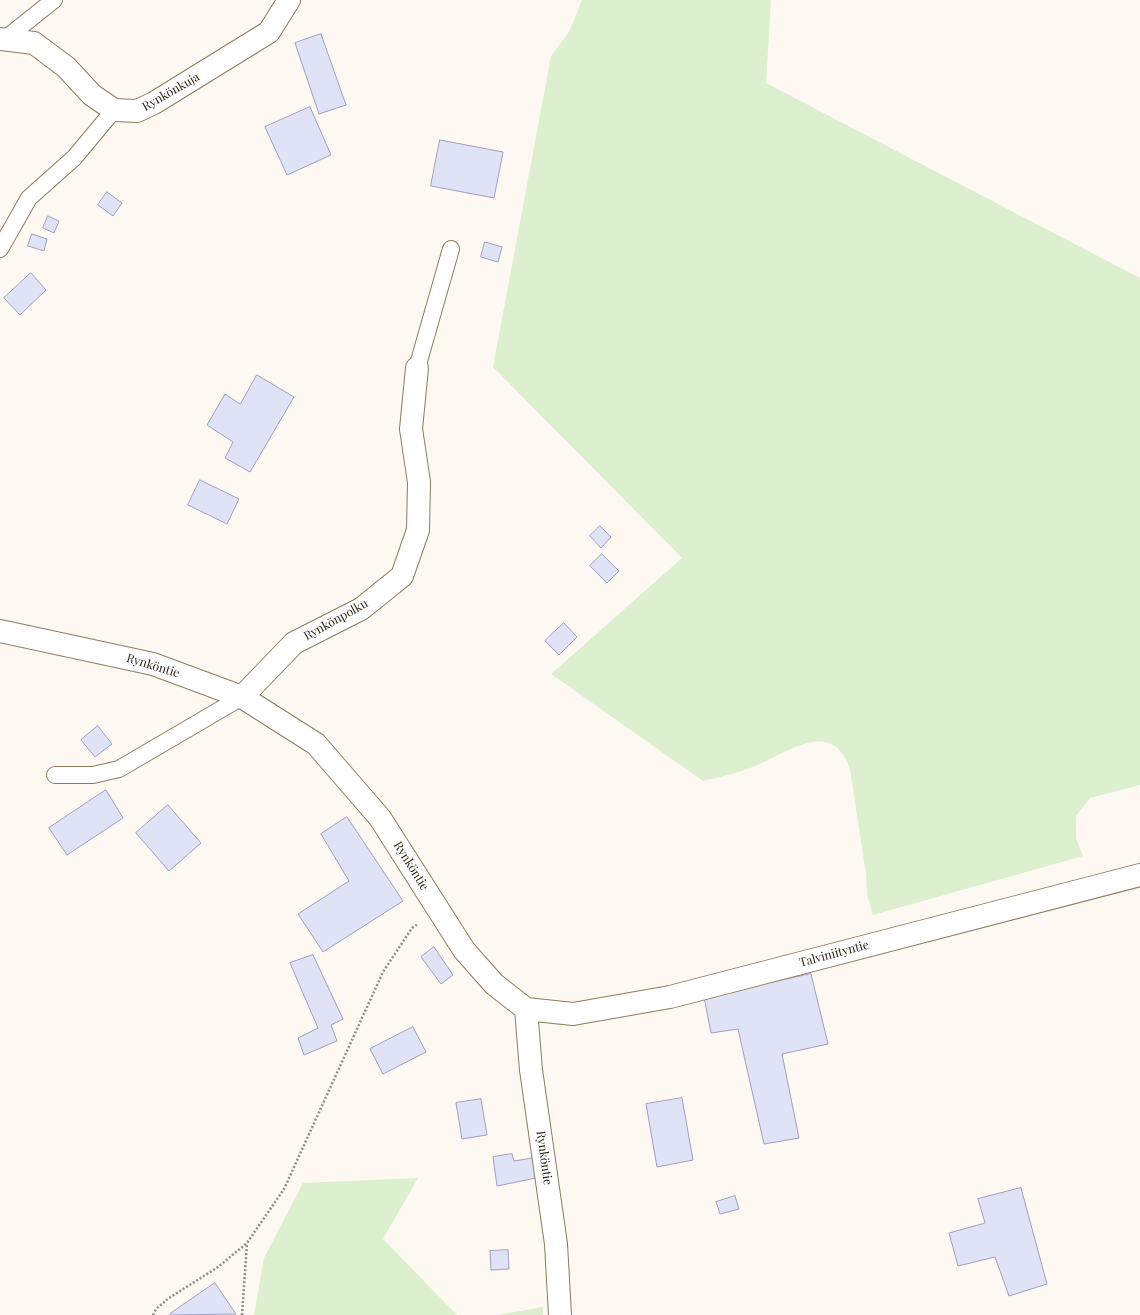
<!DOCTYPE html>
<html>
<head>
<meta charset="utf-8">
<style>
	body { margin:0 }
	canvas { display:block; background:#fdf9f2 }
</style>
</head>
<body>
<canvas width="1140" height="1315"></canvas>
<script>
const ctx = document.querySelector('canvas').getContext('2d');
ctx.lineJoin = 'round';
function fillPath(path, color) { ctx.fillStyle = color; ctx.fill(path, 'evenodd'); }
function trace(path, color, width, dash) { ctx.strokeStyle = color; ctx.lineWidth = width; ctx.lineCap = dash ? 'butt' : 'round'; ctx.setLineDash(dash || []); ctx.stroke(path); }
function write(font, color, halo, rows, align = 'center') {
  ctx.font = font + ' "Playfair Display",serif'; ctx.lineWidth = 3.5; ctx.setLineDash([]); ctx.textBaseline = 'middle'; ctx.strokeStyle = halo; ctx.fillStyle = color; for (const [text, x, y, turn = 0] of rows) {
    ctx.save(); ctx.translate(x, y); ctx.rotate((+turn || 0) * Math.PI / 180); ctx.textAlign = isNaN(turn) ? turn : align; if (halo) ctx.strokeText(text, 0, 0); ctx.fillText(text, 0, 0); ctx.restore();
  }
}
const green = new Path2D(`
	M582 0H771L766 83 1140 278V785L1090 798 1076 816V838L1083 856 873 915 867 895 866 874 850 769C831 714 783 757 750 768 735 774 719 777 703 781L551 674 682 558 493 367 551 56 569 32Z
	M418 1178 383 1239 457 1315H254L264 1258 303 1183Z
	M543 1307V1315H498Z`);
const building = new Path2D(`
	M321 34 346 105 319 114 295 43Z
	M310 107 331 155 287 175 265 127Z
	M440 140 503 152 494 198 431 186Z
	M107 192 122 203 113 216 98 205Z
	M48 216 59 221 54 233 43 228Z
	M32 234 47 239 44 251 28 246Z
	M485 242 502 247 498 262 481 257Z
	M31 273 46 290 20 315 4 298Z
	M257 375 294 397 250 472 225 458 233 442 207 425 225 394 240 404Z
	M200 480 239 499 227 524 188 505Z
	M600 526 611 537 601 548 590 536Z
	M602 554 619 571 607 583 590 566Z
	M564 623 577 637 559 655 545 641Z
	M98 726 112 744 95 757 81 740Z
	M106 790 123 818 67 855 49 828Z
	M168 805 201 843 169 871 136 833Z
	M347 817 403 901 323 952 298 914 349 881 321 834Z
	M434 947 453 975 441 984 421 957Z
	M313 955 343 1019 331 1025 337 1041 304 1055 298 1038 318 1028 290 963Z
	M811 974 828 1044 782 1054 799 1138 764 1144 738 1029 711 1033 704 997Z
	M413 1027 426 1052 383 1074 370 1049Z
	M682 1098 693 1160 657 1167 646 1104Z
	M481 1099 487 1135 462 1139 456 1103Z
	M512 1154 514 1161 538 1157 541 1177 497 1186 493 1157Z
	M1021 1188 1047 1284 1009 1296 995 1257 958 1266 949 1233 985 1223 978 1199Z
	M735 1196 739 1209 720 1214 716 1202Z
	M508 1250 509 1269 491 1270 490 1251Z
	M215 1283 236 1314 171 1315 170 1314Z`);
const path = new Path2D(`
	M153 1315 156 1309 169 1298 218 1267 247 1243 284 1189 383 972 412 928 418 924
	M242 1315 247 1243`);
const lane = new Path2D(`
	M5 39 54 0
	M0 249 29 198 74 158 114 110
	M417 368 451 249
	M55 775H93L119 769 242 697`);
const street = new Path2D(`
	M0 39 34 43 66 67 92 95 114 110 137 111 154 103 269 32 289 0
	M0 631 153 664 242 697 316 744 380 818 464 950 494 984 526 1009 531 1070 556 1244 560 1315
	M242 697 294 643 361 609 402 576 418 530 419 482 411 429 417 368
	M526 1009 573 1014 670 997 1140 875`);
const streetNames = [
	["Rynkönkuja",171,92,-30],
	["Rynkönpolku",336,620,-29],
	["Rynköntie",153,666,17],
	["Rynköntie",411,866,58],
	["Talviniityntie",834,954,-15],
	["Rynköntie",544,1158,82]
];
fillPath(green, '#dcefce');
fillPath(building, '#e0e2f6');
trace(building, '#9d9fc1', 1);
trace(lane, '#8d7c5d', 18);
trace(street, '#8d7c5d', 24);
trace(path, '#928d83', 2.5, [2, 2]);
trace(lane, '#fff', 16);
trace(street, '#fff', 22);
write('12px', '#282114', '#fff', streetNames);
</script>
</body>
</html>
